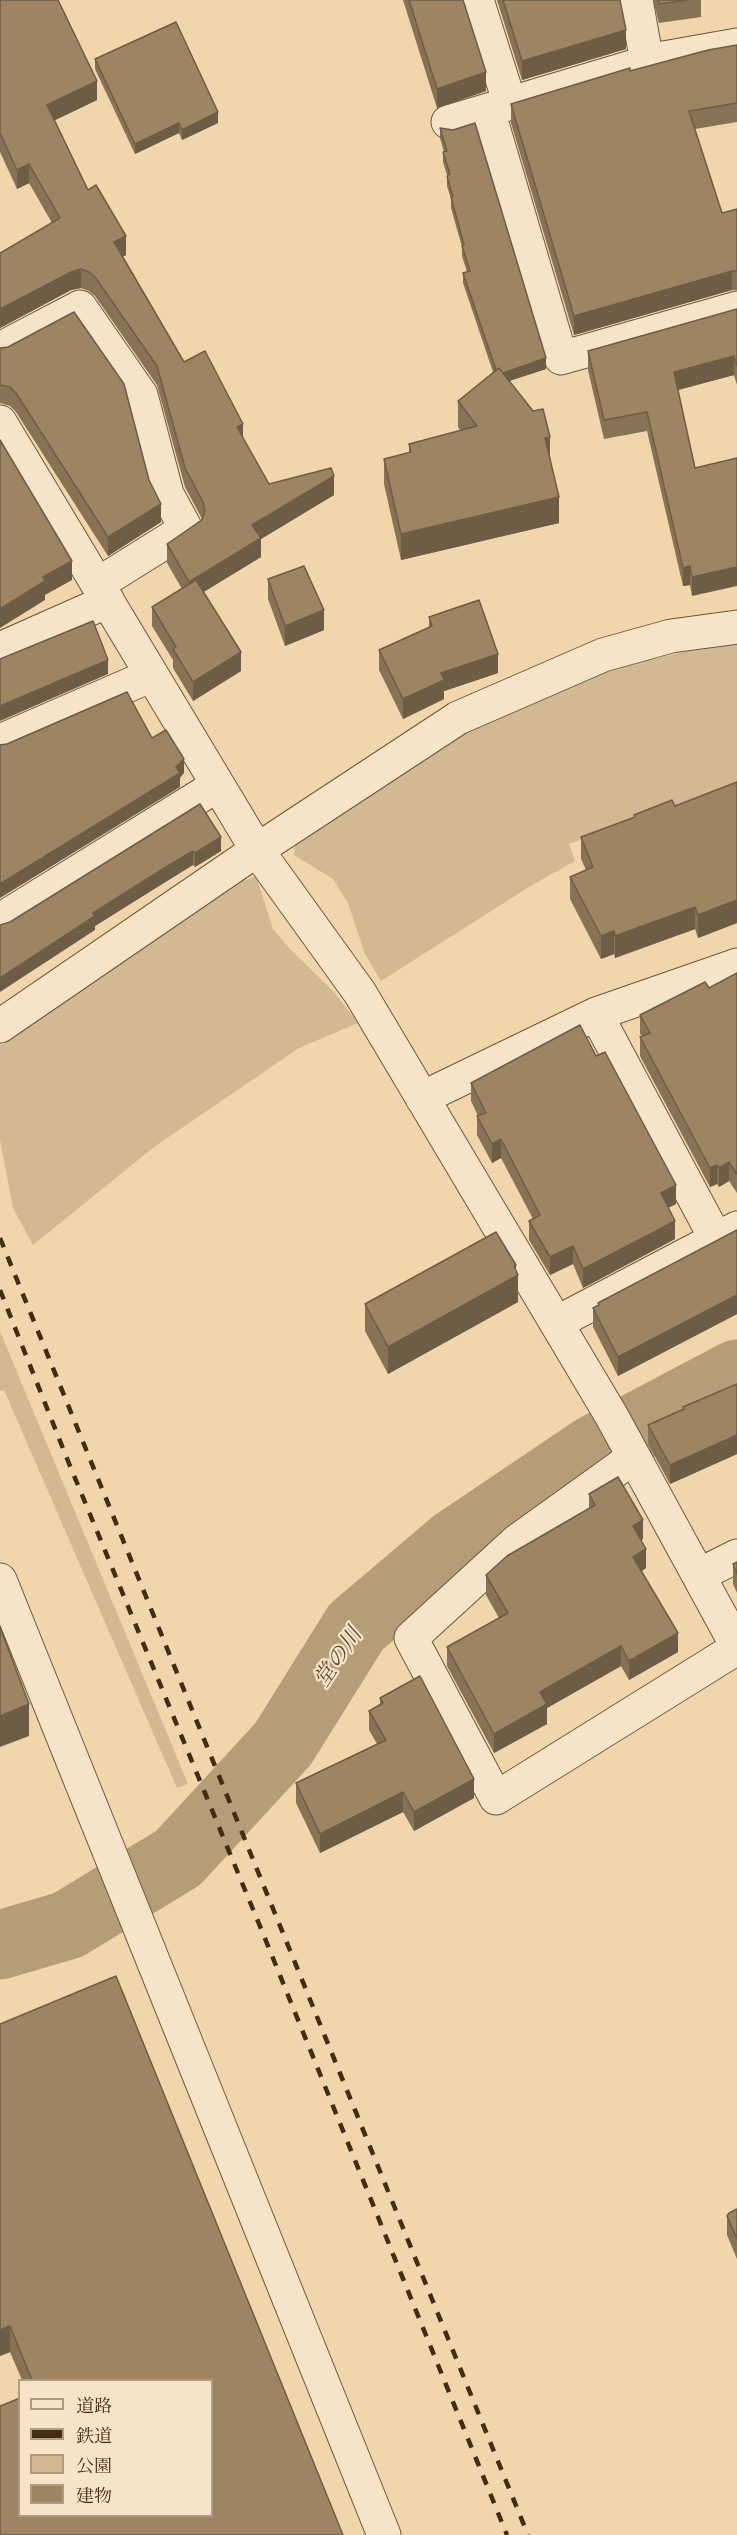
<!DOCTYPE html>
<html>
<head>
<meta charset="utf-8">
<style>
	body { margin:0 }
	#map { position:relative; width:737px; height:2535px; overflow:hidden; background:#f1d6ac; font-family:"IM FELL Great Primer","Noto Serif JP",serif }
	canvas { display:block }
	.legend { position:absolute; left:18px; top:2379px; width:195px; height:138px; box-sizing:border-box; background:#f6e4c9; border:2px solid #ae9b80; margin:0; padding:8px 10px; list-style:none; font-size:18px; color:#412d13 }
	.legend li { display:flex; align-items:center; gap:12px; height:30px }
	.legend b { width:30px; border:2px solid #ae9b80 }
</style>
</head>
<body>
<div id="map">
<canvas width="737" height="2535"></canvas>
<ul class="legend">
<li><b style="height:8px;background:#f6e4c9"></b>道路</li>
<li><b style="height:8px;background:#412d13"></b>鉄道</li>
<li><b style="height:16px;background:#d3b992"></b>公園</li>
<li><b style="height:16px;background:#9d8563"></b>建物</li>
</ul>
</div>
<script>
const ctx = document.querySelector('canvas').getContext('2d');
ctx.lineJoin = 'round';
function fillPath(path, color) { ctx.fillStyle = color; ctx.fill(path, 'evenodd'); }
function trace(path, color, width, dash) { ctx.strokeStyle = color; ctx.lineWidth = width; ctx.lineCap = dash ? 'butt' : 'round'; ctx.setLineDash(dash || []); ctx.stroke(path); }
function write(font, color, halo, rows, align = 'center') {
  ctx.font = font + ' "IM FELL Great Primer","Noto Serif JP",serif'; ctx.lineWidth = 4.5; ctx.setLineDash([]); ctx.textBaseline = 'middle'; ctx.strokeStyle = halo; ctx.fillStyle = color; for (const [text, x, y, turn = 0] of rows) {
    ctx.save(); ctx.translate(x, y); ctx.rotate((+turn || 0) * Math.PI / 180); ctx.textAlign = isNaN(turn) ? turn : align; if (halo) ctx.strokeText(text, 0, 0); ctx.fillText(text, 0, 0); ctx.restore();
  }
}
const green = new Path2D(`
	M737 641V793L679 804 569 844 575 861 529 887 381 981 365 954 348 903 333 879 294 855 295 842 495 712 574 679 686 651Z
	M242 875 246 880 256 876 273 929 289 948 334 992 358 1023 299 1048 154 1147 33 1245 13 1208 0 1140V1037Z
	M0 1331 188 1784 177 1788 4 1390 0 1391Z`);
const water = new Path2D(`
	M88 1905 98 1928 0 1957V1936Z`);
const river = new Path2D(`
	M0 1945 68 1925 178 1858 283 1744 356 1627 455 1543 593 1450 737 1374`);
const minor = new Path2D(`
	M477 0 510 104
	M636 0 647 62
	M488 110 561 358 737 308
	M448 122 658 59 737 45
	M0 349 80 307 141 395 167 494 186 529 98 584
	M0 422 257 850 360 993 611 1415 737 1646
	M0 649 108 601
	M0 741 152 675
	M0 920 218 785
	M596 1014 716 1239
	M0 1026 257 850 458 718 603 655 671 636 737 627
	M422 1098 596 1014 737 965
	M556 1323 737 1228
	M634 1457 517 1541 411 1638 496 1798 737 1648
	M699 1575 737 1556
	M0 1580 384 2535`);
const rail = new Path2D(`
	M0 1238 528 2535
	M0 1290 68 1461 264 1936 507 2535`);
const wall = new Path2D(`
	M0 0 97 100 55 120 88 190 126 255 122 257 184 362 243 438 269 484 334 495 261 539V557L203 592 241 671 193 701 173 668V660L152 626V607L182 589 167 563V544L202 519 185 487 157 385 95 296 89 291 81 288 71 290 0 328V253L52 223 29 183 17 189 0 152Z
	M403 0H463L486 91 437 108Z
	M497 0H620L626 49 522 80Z
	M653 0H701V17L659 23Z
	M737 45V122L695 129 722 213 737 209V290H732L574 335 511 123V104L630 71Z
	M95 59 218 123 182 140 179 133 135 154 95 69Z
	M440 128 546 369 509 381 550 456 559 523 401 560 384 484V459L409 453V444L461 431 458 427V401L493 372 463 283V273L467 272 462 256V247L451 208V199L447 186V175L443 162V152H444L440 138Z
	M737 309V385L734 375 678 390 695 468 692 596 690 585 683 586 647 431 604 439 588 370V351Z
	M0 348 149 480 161 522 108 556 16 412 10 406 0 403Z
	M268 579 324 630 285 646 268 599Z
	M429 617 498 673 444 691V699L403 719 379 670V650L429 628Z
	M737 782V923L698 938 695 929 615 958 614 954 601 959 570 899V877L586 870 581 859V837L634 817V815L675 806Z
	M200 804 221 851 195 867 193 865 166 881 95 926V930L10 922Z
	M737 973V1193L729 1181 719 1187 717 1184 710 1187 640 1056V1037L642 1036 640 1034V1015L709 988Z
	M596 1056 676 1204 668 1208 675 1239 583 1288 573 1264 550 1275 529 1240V1221L533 1219 501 1158 492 1163 477 1135V1116H478L471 1101V1083Z
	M737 1230V1314L618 1376 593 1327V1308L598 1306V1303Z
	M516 1270 518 1302 388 1374 365 1331V1304Z
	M737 1384V1454L670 1484 648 1444V1425L683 1409V1407Z
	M589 1494 643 1539 641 1540 646 1568 642 1571 678 1652 629 1680 621 1666 547 1708V1724L494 1753 447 1666V1647L499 1618 486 1595V1575L589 1509Z
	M737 1562V1593L733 1584V1564Z
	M380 1698 474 1798 414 1831 403 1812 320 1853 296 1803V1783L377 1744 369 1730V1711L380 1705Z
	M0 2024 212 2380H22L10 2352 0 2356Z
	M737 2209V2259L727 2235V2216Z`);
const shadedWall = new Path2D(`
	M626 30V49L522 80V61Z
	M486 72V91L437 108V89Z
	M97 81V100L47 124V105Z
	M218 112V123L182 140V130Z
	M179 123V133L135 154V144Z
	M29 164V183L17 189V170Z
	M126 236V255L114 261V242Z
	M81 269V288L71 290 0 328V309L71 272Z
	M732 271V290L574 335V316Z
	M734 356V375L674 391V372Z
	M546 358V369L497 385V375Z
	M243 424V443L237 427Z
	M550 437V462L545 438Z
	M334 476V495L261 539V557L189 601V582L252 525Z
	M559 497V523L401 560V534Z
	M161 504V522L108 556V537Z
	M72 561V580L45 595V600L0 628V609L43 577Z
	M690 566V585L683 586V568Z
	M737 567V586L692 596V577Z
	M324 610V630L285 646V626Z
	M241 652V671L193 701V682Z
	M498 654V673L444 691V699L403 719V699L441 673Z
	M108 660V674L0 721V706Z
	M184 759V773L180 778V787L0 898V884L176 767Z
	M221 837V851L195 867V853Z
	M193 851V865L95 926V930L0 992V978L93 913Z
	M737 900V923L698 938V915Z
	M695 907V929L615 958V936Z
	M614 931V954L601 959V936Z
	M501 1139V1158L492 1163V1144Z
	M729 1162V1181L719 1187V1168Z
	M717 1165V1184L710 1187V1168Z
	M676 1185V1204L661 1211V1193Z
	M675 1221V1239L583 1288V1269Z
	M573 1246V1264L550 1275V1257Z
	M516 1265V1277L518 1275V1302L388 1374V1347Z
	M737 1295V1314L618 1376V1357Z
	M737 1435V1454L670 1484V1465Z
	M643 1520V1539L633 1545V1526Z
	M646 1549V1568L633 1576V1557Z
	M678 1633V1652L629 1680V1661Z
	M621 1646V1666L547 1708V1724L494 1753V1734L540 1692Z
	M29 1704V1736L0 1747V1716Z
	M474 1779V1798L414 1831V1812Z
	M403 1792V1812L320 1853V1834Z
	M10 2326V2352L0 2356V2330Z`);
const building = new Path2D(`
	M0 0H58L97 81 47 105 88 190 96 185 126 236 114 242 184 362 205 351 243 424 237 427 269 484 331 468 334 476 252 525 261 538 189 582 167 544 202 520 205 511 203 502 185 468 157 366 95 277 89 272 81 269 71 272 0 309V253L60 218 29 164 17 170 0 133Z
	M409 0H463L486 72 437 89Z
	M503 0H620L626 30 522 61Z
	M658 0H687L659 4Z
	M176 22 218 112 182 130 179 123 135 144 95 59Z
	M737 45V103L689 111 722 213 737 209V271H732L574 316 511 104 630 68V71L708 50Z
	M475 123 546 358 503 373 499 368 496 370 463 273 470 271 462 246 464 245 451 197H453L447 176 450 174 443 152 447 151 440 128 453 130Z
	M737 309V366L734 356 674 372 695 468 737 458V567L692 577 690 566 683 568 647 412 604 420 588 351Z
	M74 312 124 384 149 480 161 504 108 537 16 393 10 387 0 385V348L8 347Z
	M499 368 533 411 543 409 550 437 545 438 559 497 401 534 384 459 411 452 409 444 477 426 458 401Z
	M0 440 72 561 43 577 45 581 0 609Z
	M304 566 324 610 285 626 268 579Z
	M196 580 241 652 193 682 173 649 176 647 152 607Z
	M479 600 498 654 441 673 444 680 403 699 379 650 432 626 429 617Z
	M93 621 108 660 0 706V659Z
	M127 692 152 738 166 730 184 759 176 767 180 773 0 884V745L7 744Z
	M737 782V900L698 915 695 907 615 936 614 931 601 936 570 877 593 867 581 837 635 817 634 815 672 800 675 806Z
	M200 804 221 837 195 853 193 851 166 867 93 913 95 916 0 978V925L10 922Z
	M737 973V1174L729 1162 719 1168 717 1165 710 1168 640 1037 650 1033 640 1015 705 982 709 988Z
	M580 1025 596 1056 605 1052 676 1185 661 1193 675 1221 583 1269 573 1246 550 1257 529 1221 540 1215 501 1139 492 1144 477 1116 486 1113 471 1083Z
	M737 1230V1295L618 1357 593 1308 599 1305 598 1303Z
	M496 1232 516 1265 514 1266 518 1275 388 1347 365 1304Z
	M737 1384V1435L670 1465 648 1425 684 1409 683 1407Z
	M618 1477 643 1520 633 1526 646 1549 633 1557 678 1633 629 1661 621 1646 540 1692 547 1704 494 1734 447 1647 508 1613 486 1575 507 1556 595 1505 589 1494Z
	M737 1562V1574L733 1564Z
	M0 1627 29 1704 0 1716Z
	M420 1676 474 1779 414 1812 403 1792 320 1834 296 1783 386 1740 369 1711 383 1703 380 1698Z
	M116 1976 343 2535H0V2406L20 2398V2516H212V2380H32L10 2326 0 2330V2024Z
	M737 2209V2239L727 2216 729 2213Z`);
const waterNames = [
	["堂の川",339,1658,-56]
];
fillPath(green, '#d3b992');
fillPath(water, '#b59d78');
trace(water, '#877050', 1.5);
trace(river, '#b59d78', 69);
trace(minor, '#6d5739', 35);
trace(minor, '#f6e4c9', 33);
trace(rail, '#412d13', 4.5, [10, 10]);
fillPath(wall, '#877255');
fillPath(shadedWall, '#6e5d45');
fillPath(building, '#9d8563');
trace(building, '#6e5d45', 1.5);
write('italic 22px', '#5e492c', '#f6e4c9', waterNames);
</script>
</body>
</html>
